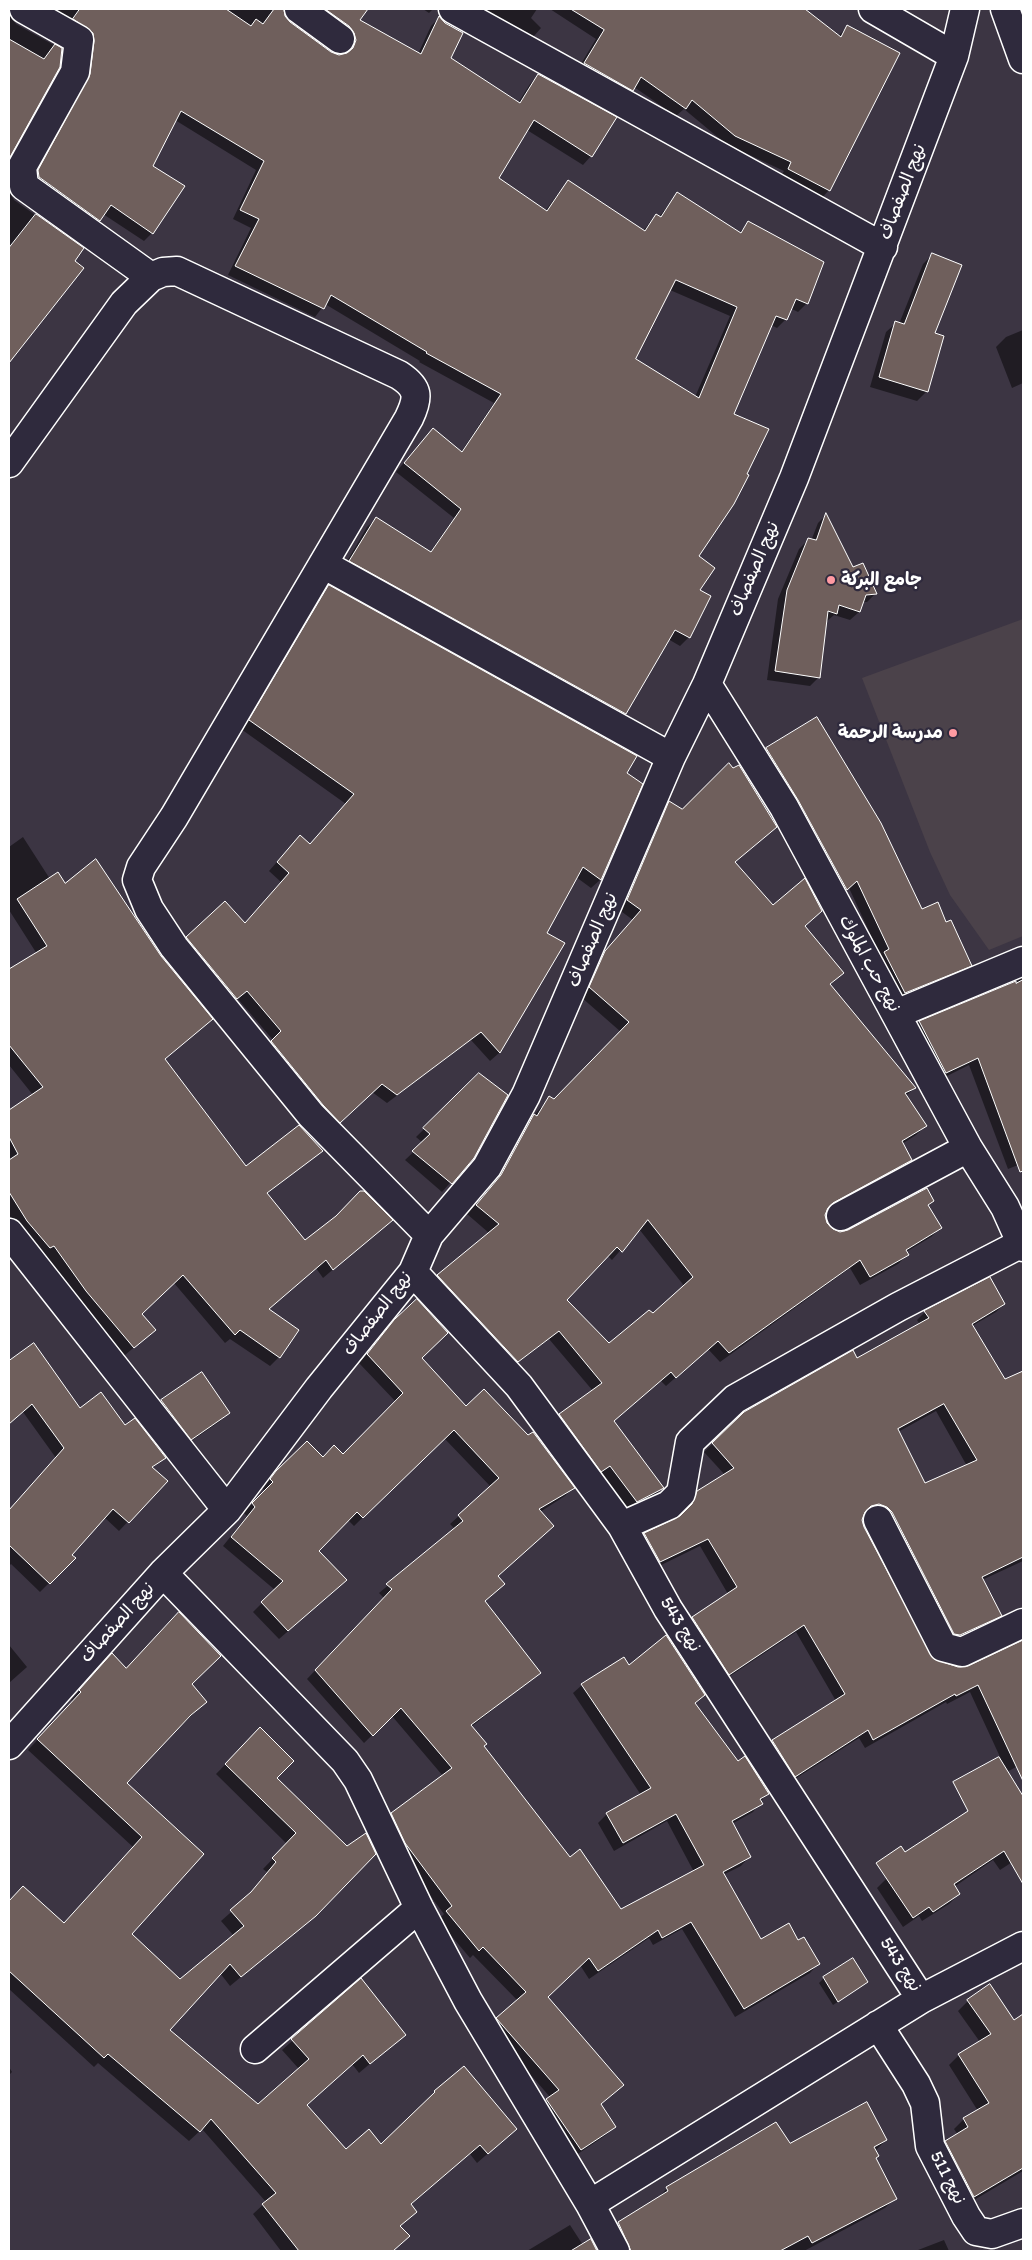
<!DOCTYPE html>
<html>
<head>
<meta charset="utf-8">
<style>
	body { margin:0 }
	#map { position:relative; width:1032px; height:2260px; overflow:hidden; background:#3c3543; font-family:Itim,sans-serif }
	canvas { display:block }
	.frame { position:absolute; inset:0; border:10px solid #fff; pointer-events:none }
</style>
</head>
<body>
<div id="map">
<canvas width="1032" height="2260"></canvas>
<div class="frame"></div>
</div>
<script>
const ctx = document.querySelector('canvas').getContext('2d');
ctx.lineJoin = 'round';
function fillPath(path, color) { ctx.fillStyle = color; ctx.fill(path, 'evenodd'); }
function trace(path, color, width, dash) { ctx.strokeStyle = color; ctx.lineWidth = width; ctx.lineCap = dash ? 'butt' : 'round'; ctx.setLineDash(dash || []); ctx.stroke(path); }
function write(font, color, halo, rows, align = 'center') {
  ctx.font = font + ' Itim,"Playpen Sans Arabic",sans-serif'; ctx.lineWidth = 4.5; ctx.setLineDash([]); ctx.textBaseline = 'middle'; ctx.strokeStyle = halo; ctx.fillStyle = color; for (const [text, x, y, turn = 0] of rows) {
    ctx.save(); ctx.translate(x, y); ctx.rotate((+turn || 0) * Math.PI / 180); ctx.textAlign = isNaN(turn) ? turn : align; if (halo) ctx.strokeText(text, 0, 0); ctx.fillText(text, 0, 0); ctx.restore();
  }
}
const built = new Path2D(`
	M1023 619V936L989 950 950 895 930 852 862 678Z`);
const shadow = new Path2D(`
	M32 9H282L283 15 289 22 331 53 339 56 346 55V42L305 9H367L358 20 418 54 431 26 439 18 450 58 518 103 530 84 538 76 591 156 583 165 527 130 497 178 545 211 568 181 643 231 656 215 659 217 677 194 739 233 748 223 807 303 798 312 790 308 786 319 777 328 771 325 733 415 697 556 698 591 689 637 680 646 668 639 625 714 617 722 342 570 367 527 376 519 430 552 454 518 396 472 425 438 461 452 494 403 419 362 420 361 325 304 315 317 228 275 251 228 233 219 256 170 175 120 152 166V233L144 241 103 214 91 229 30 180 86 51ZM670 290 730 316 695 397 634 360Z
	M423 9H433L429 13Z
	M461 9H537L531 18 541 28 526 45Z
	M550 9H803L838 36 847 27 829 190 821 199 780 177 784 171 726 144 684 109 676 116 634 87 624 99 576 72 596 39Z
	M9 15 16 24 61 49 59 67 9 156Z
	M9 191 14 200 82 248 9 360Z
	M932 255 933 334 927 391 917 401 870 387 886 332 896 323 899 324 923 264Z
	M1023 330V383L1012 388 996 347 1006 337Z
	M826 515 853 568 876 593 867 602H862L859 612 850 620 834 615 826 622 819 677 810 686 767 680 778 599 799 549 808 540 811 541 818 523Z
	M329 587 641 784 600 880 591 888 576 877 546 933 563 943 499 1053 490 1061 471 1040 387 1103 372 1092 331 1131 263 1051 273 1040 238 999 227 1007 178 947 187 938 244 924 281 882 269 871 291 846 310 845 346 804 241 729 320 595Z
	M817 719 921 910 946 924 970 965 962 973 896 1001 876 961 881 957 849 888 838 897 758 758 767 749Z
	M669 803 734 863 773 907 804 926 842 973 830 985 914 1088 906 1096 925 1126 916 1135 902 1144 910 1160 901 1169 826 1210 824 1215 826 1224 833 1231 840 1233 933 1201 928 1206 940 1228 931 1237 906 1252 907 1255 898 1264 860 1285 850 1268 720 1362 708 1349 666 1386 661 1381 613 1421 662 1488 653 1497 627 1511 550 1424 560 1415 593 1391 549 1339 508 1370 429 1285 489 1233 467 1214 492 1185 525 1124 550 1098 554 1100 621 1032 581 997 596 962 633 920 618 909 660 812ZM639 1229 685 1287 653 1315 609 1344 565 1300 607 1255 612 1260Z
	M23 837 50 879 64 884 161 958 211 1019 165 1059 246 1168 321 1151 267 1194 305 1242 391 1220 323 1278 316 1268 268 1309 279 1357 270 1366 230 1339 225 1343 174 1283 141 1314 154 1330 124 1356 77 1300 44 1254 41 1257 9 1215V1111L33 1095 9 1065V971L37 954 9 910V847Z
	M1023 978V1163L1008 1169 969 1065 937 1081 911 1031 919 1022Z
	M479 1075 473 1157 442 1192 405 1160 423 1143 416 1137Z
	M417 1301 420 1358 466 1408 573 1488 565 1496 540 1512 497 1576 484 1602 539 1673 471 1727 482 1746 569 1859 620 1911 694 1872 667 1821 614 1851 598 1823 607 1814 641 1795 573 1693 582 1685 629 1667 704 1695 694 1704 738 1762 767 1793 753 1812 732 1824 749 1857 741 1866 723 1875 760 1940 798 1941 818 1964 810 1973 735 2017 682 1929 653 1945 649 1938 589 1979 580 1965 547 1997 622 2085 600 2105 615 2127 606 2135 572 2158 538 2108 550 2097 489 2027 518 2001 473 1955 470 1958 438 1920 444 1914 397 1852 383 1823 443 1776 392 1716 364 1743 307 1679 384 1598 379 1593 455 1529 450 1524 491 1487 444 1438 354 1526 348 1520 318 1551 337 1589 279 1639 253 1612 275 1590 223 1546 247 1516 244 1513 245 1511 265 1491 262 1488 267 1481 307 1442 323 1459 343 1456 396 1402 359 1363 386 1330Z
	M1004 1304 996 1312 972 1326 1005 1381 1023 1373V1561L982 1580 1001 1615 992 1624 951 1643 870 1512 863 1514 861 1519 863 1528 933 1660 958 1668 969 1667 1023 1642V1763L1007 1772 970 1692 947 1704 946 1702 865 1748 859 1738 787 1784 764 1749 772 1741 836 1701 796 1632 721 1682 685 1626 693 1618 728 1594 700 1546 651 1570 636 1543 645 1534 680 1517 684 1513 689 1501 698 1492 725 1475 704 1452 745 1413 856 1359 920 1325 917 1320 925 1312ZM936 1411 967 1466 925 1485 898 1432Z
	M17 1355 80 1409 124 1427 164 1457 152 1468 166 1481 119 1531 104 1517 70 1555 74 1558 40 1592 11 1564 9 1566V1520L20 1509 56 1458 23 1412 9 1424V1363Z
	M201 1373 229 1412 219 1422 181 1448 152 1411 161 1401Z
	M9 1645 27 1667 9 1683Z
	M102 1665 191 1684 196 1711 125 1783 203 1854 130 1934 180 1980 234 1936 221 1921 246 1899 267 1872 263 1869 287 1844 216 1774 260 1729 275 1778 347 1848 304 1925 230 1986 220 1973 168 2030 258 2106 299 2069 282 2050 361 1980 404 2035 359 2073 352 2064 306 2106 346 2150 381 2145 435 2092 516 2129 477 2163 470 2154 410 2205 416 2212 399 2227 398 2246 392 2251H281L253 2214 266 2202 202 2129 189 2141 98 2063 94 2067 9 1989V1902L23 1887 63 1924 133 1847 28 1750 73 1702 71 1700Z
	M1023 1817V1855L1000 1870 993 1860 954 1887 959 1894 949 1904 922 1921 919 1916 903 1927 877 1888 887 1878Z
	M824 1978 862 1986 833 2005 819 1983Z
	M968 2001 1017 2026 1023 2023V2171L964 2206 936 2151 946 2142 958 2135 954 2129 964 2119 978 2111 949 2065 959 2055 980 2042 958 2011Z
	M9 2067 12 2072 9 2075Z
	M886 2140 875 2151V2159L895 2198 885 2208 804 2251H616L608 2233 618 2223 658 2199 667 2188 789 2145Z
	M570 2225 583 2245 590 2241 596 2251H527Z
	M944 2240 949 2251H917L918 2250Z`);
const building = new Path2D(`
	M80 9H226L251 26 256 19 263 24 274 9H284L285 16 290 22 331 52 339 55 347 53 353 48 356 40 354 33 349 26 325 9H368L360 20 421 54 439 16 445 23 463 33 451 58 520 103 538 74 617 117 592 157 534 120 499 178 547 211 568 180 645 231 656 214 661 217 677 192 741 233 748 221 824 262 808 304 796 299 787 320 776 316 734 414 769 429 747 474 749 475 734 504 699 556 715 568 700 590 711 596 690 638 675 630 626 714 349 561 376 517 431 552 461 509 404 463 433 428 462 452 501 394 426 353 427 352 331 295 324 309 235 266 259 219 240 210 264 161 181 111 153 166 185 186 153 234 111 205 100 221 39 177 38 170 90 74 94 41 93 33 73 19ZM676 280 737 307 699 398 636 359Z
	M571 9H805L841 37 847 25 900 53 830 191 788 169 791 162 735 136 692 100 686 109 641 77 633 91 584 63 604 30Z
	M9 39 44 59 55 44 62 48 60 67 9 159Z
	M36 214 84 248 75 261 84 268 9 363V248Z
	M932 253 962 265 935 333 944 336 928 392 879 377 895 321 904 324Z
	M826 513 853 567 863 563 877 594 866 595 860 612 839 605 837 614 828 611 820 678 775 671 787 590 808 538 816 540Z
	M329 585 637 756 627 773 643 784 601 880 583 867 547 933 565 943 500 1053 481 1032 397 1095 382 1084 340 1123 323 1105 271 1041 281 1031 247 991 237 999 186 937 225 901 245 923 289 873 277 862 300 835 310 844 354 794 249 720Z
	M817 717 881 823 922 909 938 902 946 922 951 920 972 966 905 993 884 952 889 949 857 881 847 890 798 800 766 748Z
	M729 763 733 768 739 765 777 827 735 862 773 905 805 878 822 911 805 926 844 973 830 984 916 1088 905 1093 927 1126 902 1141 912 1160 833 1203 828 1208 825 1215 827 1223 833 1229 840 1232 848 1230 927 1188 934 1201 928 1205 942 1228 906 1250 909 1255 870 1277 860 1260 729 1353 718 1341 676 1378 671 1372 614 1421 664 1488 637 1502 610 1466 601 1472 559 1414 602 1383 559 1331 518 1362 437 1275 499 1224 476 1205 501 1175 534 1114 537 1116 549 1096 554 1099 629 1022 589 987 605 951 641 910 627 900 669 801 682 809ZM648 1220 693 1277 653 1313 649 1310 609 1343 567 1300 617 1247 622 1252Z
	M96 859 161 956 213 1019 165 1059 246 1166 299 1125 323 1151 267 1193 305 1240 336 1216 360 1191H364L393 1220 333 1270 326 1260 269 1309 299 1330 280 1358 240 1330 235 1335 183 1275 142 1314 156 1330 134 1348 86 1291 54 1246 50 1248 27 1221 9 1192V1160L18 1154 9 1137V1110L43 1087 9 1045V969L47 946 17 899 58 872 65 883Z
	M1023 980V1171L1020 1172 978 1058 946 1073 919 1021 1016 981V983Z
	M479 1073 508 1095 474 1158 452 1184 412 1151 430 1134 423 1128Z
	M990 1277 1005 1304 972 1324 1005 1379 1023 1371V1557L982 1577 1002 1616 960 1635 954 1634 892 1512 887 1507 879 1504 871 1506 865 1512 862 1520 864 1527 934 1659 958 1667 968 1666 1023 1640V1781L978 1685 956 1696 955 1694 873 1740 868 1730 795 1777 772 1740 845 1694 804 1625 729 1675 692 1617 737 1587 708 1539 660 1562 644 1533 680 1516 692 1504 697 1491 734 1468 712 1443 744 1412 853 1350 857 1358 929 1318 924 1311ZM944 1404 977 1460 925 1483 898 1429Z
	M417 1299 448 1333 422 1358 466 1406 484 1389 528 1435 533 1432 575 1488 539 1509 554 1526 498 1576 505 1584 485 1601 541 1673 471 1725 487 1744 484 1746 570 1857 580 1849 621 1909 704 1865 676 1814 623 1843 606 1813 651 1788 581 1684 624 1657 629 1665 666 1635 705 1695 695 1703 738 1761 745 1756 769 1794 760 1799 763 1804 732 1821 751 1857 723 1872 761 1939 789 1923 798 1940 804 1937 820 1964 744 2009 691 1922 662 1938 658 1930 598 1971 589 1958 548 1997 624 2085 601 2104 616 2127 581 2150 546 2099 559 2090 496 2018 526 1992 483 1947 479 1951 446 1911 452 1906 405 1843 391 1813 452 1768 401 1708 373 1736 315 1670 392 1589 386 1584 463 1521 458 1515 499 1478 454 1430 363 1518 357 1512 319 1551 347 1580 288 1631 261 1602 283 1581 231 1537 255 1507 252 1503 273 1482 270 1479 276 1471 307 1441 323 1457 334 1445 343 1454 403 1393 367 1354 394 1320Z
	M34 1343 80 1408 101 1392 125 1425 135 1418 166 1458 152 1467 168 1481 129 1523 113 1509 72 1555 76 1558 50 1584 9 1545V1510L64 1448 32 1404 9 1424V1361Z
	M202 1372 230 1413 191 1440 161 1400Z
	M179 1612 221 1656 192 1684 207 1702 191 1715 127 1783 204 1854 132 1934 180 1979 244 1926 230 1910 251 1892 276 1862 272 1858 296 1833 225 1764 260 1727 294 1761 277 1778 347 1846 366 1833 376 1854 316 1916 241 1977 230 1964 170 2030 258 2104 309 2059 291 2039 361 1978 406 2035 370 2064 363 2055 307 2105 346 2149 369 2129 381 2144 435 2092 434 2091 464 2066 517 2129 488 2154 480 2145 411 2204 417 2212 400 2226 410 2236 393 2251H299L262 2204 276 2193 211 2119 200 2132 108 2054 104 2058 9 1971V1901L23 1886 64 1923 142 1837 37 1739 81 1692 79 1690 112 1653 126 1668Z
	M999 1757 1023 1796V1884L1004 1851 954 1884 960 1894 933 1912 929 1907 913 1918 876 1863 901 1846 905 1852 968 1811 953 1782Z
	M853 1958 868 1982 838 2002 823 1977Z
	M990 1984 1014 2020 1023 2014V2168L974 2197 945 2141 968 2127 963 2118 989 2103 958 2054 991 2034 967 2000Z
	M867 2102 887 2140 874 2147 879 2156 876 2158 897 2199 812 2243 808 2236 780 2251H631L618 2222 668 2191 666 2187 776 2122 790 2143Z
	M591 2239 597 2251H571Z`);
const minor = new Path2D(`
	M24 9 79 40 75 72 22 167 24 186 151 277
	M299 9 340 39
	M453 9 883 247
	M873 9 954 56
	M1005 9 1023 59
	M9 463 124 303 151 277 163 272 177 271 399 375C419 388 419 397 409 418L174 817 141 867 137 880 149 909 174 947 311 1115 429 1235
	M323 564 671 757
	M707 684 784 807 968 1148 1005 1207 1023 1247
	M896 1014 1023 961
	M841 1216 968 1148
	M9 1233 227 1510
	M413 1272 519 1386 622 1526 668 1609 921 1999
	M878 1520 943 1647 962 1652 1023 1623
	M622 1526 669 1505 681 1493 690 1442 735 1399 898 1307 1022 1243
	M163 1573 345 1761 358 1780 419 1908 468 2001 590 2204 921 1999 1023 1946
	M9 1745 163 1573 227 1510 319 1388 413 1272 429 1235 487 1167 526 1095 671 757 707 684 794 478 954 56 965 9
	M878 2025 916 2084 925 2103 930 2146 966 2216 976 2231 992 2234 1023 2223
	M255 2049 419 1908
	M590 2204 615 2251`);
const markers = [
	[831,580,5,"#ff9aa2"],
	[953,733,5,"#ff9aa2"]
];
const streetNames = [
	["نهج الصفصاف",903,192,-69],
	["نهج الصفصاف",755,569,-67],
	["نهج الصفصاف",593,940,-67],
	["نهج حب الملوك",869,964,61],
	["نهج الصفصاف",378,1314,-52],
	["نهج الصفصاف",118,1623,-48],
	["نهج 543",680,1625,58],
	["نهج 543",900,1965,57],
	["نهج 511",947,2178,63]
];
const poiNames = [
	["جامع البركة",841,580],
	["مدرسة الرحمة",943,733,"right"]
];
fillPath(built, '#4b424a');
fillPath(shadow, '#0007');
fillPath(building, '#6f5f5c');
trace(building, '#fff', 1);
trace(minor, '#fff', 31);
trace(minor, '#2f2a3d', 28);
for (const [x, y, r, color] of markers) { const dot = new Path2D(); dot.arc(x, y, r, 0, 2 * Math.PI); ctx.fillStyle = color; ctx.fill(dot); trace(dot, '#2f2a3d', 2); }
write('18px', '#fff', '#2f2a3d', streetNames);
write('bold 18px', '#fff', '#2f2a3d', poiNames, 'left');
</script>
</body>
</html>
